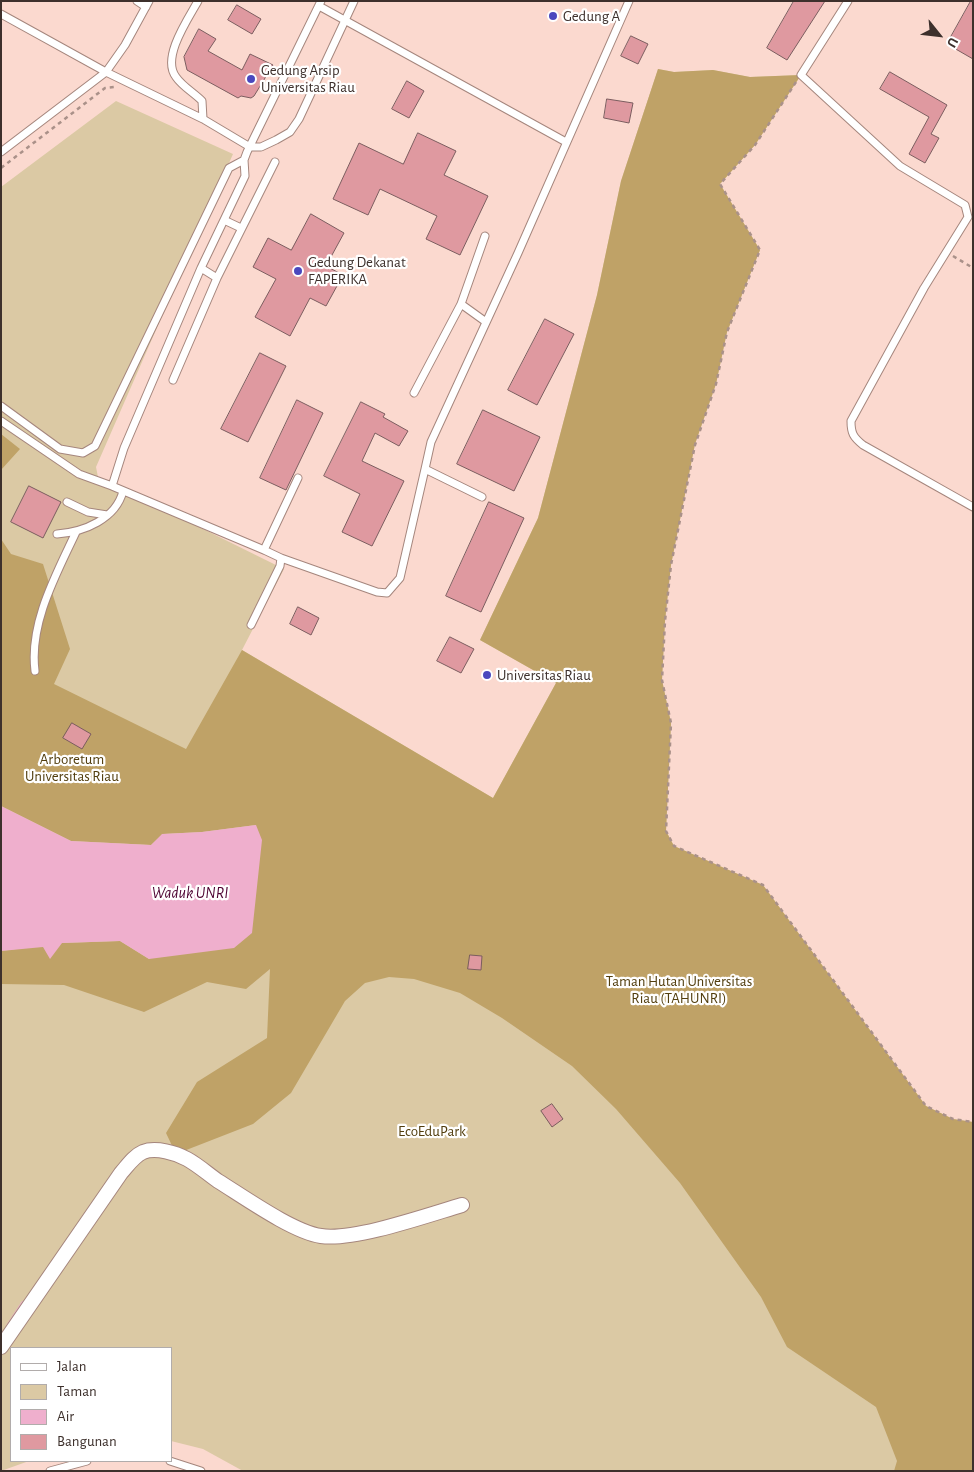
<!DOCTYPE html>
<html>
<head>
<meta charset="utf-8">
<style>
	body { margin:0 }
	#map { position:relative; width:974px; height:1472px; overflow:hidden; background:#fbd9cf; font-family:"Alegreya Sans",sans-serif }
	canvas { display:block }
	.frame { position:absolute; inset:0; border:2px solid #3d302c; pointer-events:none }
	.legend { position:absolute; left:10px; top:1347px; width:162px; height:115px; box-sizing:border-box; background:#fff; border:1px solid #b1acab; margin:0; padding:6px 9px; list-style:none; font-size:15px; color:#3d302c }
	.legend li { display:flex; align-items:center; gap:10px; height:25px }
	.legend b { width:25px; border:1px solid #b1acab }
	.north { position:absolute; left:914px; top:10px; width:50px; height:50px; -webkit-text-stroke:4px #fff; paint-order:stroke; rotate:119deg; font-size:14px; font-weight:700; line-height:20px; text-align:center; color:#3d302c }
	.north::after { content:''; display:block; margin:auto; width:18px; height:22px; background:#3d302c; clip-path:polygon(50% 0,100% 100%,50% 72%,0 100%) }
</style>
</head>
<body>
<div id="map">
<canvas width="974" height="1472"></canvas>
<div class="frame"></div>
<ul class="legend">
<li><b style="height:6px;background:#fff"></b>Jalan</li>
<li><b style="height:14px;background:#dbc9a4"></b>Taman</li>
<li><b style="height:14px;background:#efafcd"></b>Air</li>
<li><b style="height:14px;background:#df99a0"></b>Bangunan</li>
</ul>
<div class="north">U</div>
</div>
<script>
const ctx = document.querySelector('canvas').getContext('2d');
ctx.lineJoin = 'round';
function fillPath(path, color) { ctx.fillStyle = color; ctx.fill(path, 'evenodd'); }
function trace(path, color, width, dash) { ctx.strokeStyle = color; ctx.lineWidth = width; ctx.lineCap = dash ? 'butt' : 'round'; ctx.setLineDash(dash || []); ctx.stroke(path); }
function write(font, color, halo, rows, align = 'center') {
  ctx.font = font + ' "Alegreya Sans",sans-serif'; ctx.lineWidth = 4.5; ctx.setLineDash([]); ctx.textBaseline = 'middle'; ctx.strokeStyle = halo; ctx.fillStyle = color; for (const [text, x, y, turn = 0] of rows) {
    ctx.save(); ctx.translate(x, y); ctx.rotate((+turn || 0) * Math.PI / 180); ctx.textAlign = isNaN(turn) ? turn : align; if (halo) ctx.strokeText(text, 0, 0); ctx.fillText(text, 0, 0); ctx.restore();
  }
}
const green = new Path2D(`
	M658 69 674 72 713 70 750 77 801 75 755 145 720 184 760 250 727 332 716 384 695 444 671 565 665 621 662 680 671 723 666 831 674 846 763 885 926 1106 953 1119 973 1122V1471H243L203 1449 171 1441V1348H11V1461H29L1 1471V187L116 101 233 154 96 467 98 477 284 569 242 650 493 798 556 683 480 640 538 518 597 295 621 181Z`);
const forest = new Path2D(`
	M658 69 674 72 713 70 750 77 801 75 755 145 720 184 760 250 727 332 716 384 695 444 671 565 665 621 662 680 671 723 666 831 674 846 763 885 926 1106 953 1119 973 1122V1471H894L897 1461 876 1407 787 1347 761 1297 680 1183 616 1109 572 1066 502 1018 460 993 414 979 389 977 365 983 345 1001 291 1093 253 1124 176 1154 166 1133 197 1082 267 1038 270 969 246 989 207 982 144 1012 64 985 1 984V951L62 943 120 941 149 959 256 825 202 832 163 834 151 845 71 841 1 806V539L11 554 43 564 70 649 54 684 186 749 242 650 493 798 556 683 480 640 538 518 597 295 621 181Z
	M1 434 20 449 1 470Z`);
const water = new Path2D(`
	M1 806 71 841 151 845 162 834 202 832 256 825 262 840 252 933 234 948 149 959 120 941 62 943 50 959 43 947 1 951Z`);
const stream = new Path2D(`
	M8 1326 23 1303`);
const building = new Path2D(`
	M794 1H825L787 60 767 48Z
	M971 1H973V59L947 44Z
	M237 5 261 19 252 34 228 20Z
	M199 29 216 39 208 51 242 70 250 54 273 65 254 96 251 98 241 96 238 98 187 70 184 57Z
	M631 36 648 44 638 64 621 56Z
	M890 72 947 105 931 134 939 138 925 163 909 154 929 117 880 89Z
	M407 81 424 91 409 118 392 109Z
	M607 99 633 103 629 123 604 118Z
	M418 133 456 151 444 175 488 196 460 255 426 239 437 216 380 189 368 215 333 199 359 143 403 164Z
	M311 214 344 233 326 266 343 275 326 306 310 298 290 336 255 317 276 279 253 267 268 238 291 250Z
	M545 319 574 334 537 405 508 390Z
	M260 353 286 366 248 442 221 429Z
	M297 400 323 413 286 490 260 478Z
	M361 402 385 414 383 417 408 431 399 446 375 433 362 461 404 481 372 546 342 532 360 494 324 476Z
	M483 410 540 437 514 491 457 464Z
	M29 486 61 502 43 538 11 522Z
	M489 502 524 518 481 612 446 596Z
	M298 607 319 618 311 635 290 624Z
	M450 637 474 649 461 673 437 661Z
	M72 723 91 734 82 749 63 738Z
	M470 955 482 956 481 970 468 969Z
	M552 1104 563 1119 552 1127 541 1111Z`);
const path = new Path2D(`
	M796 82 755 145 720 184 760 250 727 332 716 384 695 445 671 565 665 621 662 680 671 723 666 831 674 846 763 885 926 1106 953 1119 973 1122
	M1 168 105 88 114 87
	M953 256 973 268`);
const service = new Path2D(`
	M137 1 146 7
	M198 1C188 19 161 58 176 77 182 86 194 93 202 101L203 119
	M848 1 801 75 900 166 965 205 968 217 924 288 851 421C851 433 853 437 863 445L973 507
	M319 6 566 142
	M1 14 106 72 203 119 250 147H261L276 140 290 132 299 119 354 1
	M1 152 106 72 125 45 149 1
	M224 220 241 228
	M201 268 217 278
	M461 304 486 322
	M173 380 217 278 275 162
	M414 393 461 304 485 236
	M1 406 60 449 83 453 95 446 229 168 244 160
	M1 421 79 474 112 486 264 550 298 478
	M112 486 124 448 201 268 245 176 244 160 247 152 321 1
	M482 497 425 469 431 442 518 253 629 1
	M67 502 88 512 107 515
	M57 534C84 532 116 519 123 491
	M281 558 377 592 387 593 400 578 425 469
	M251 625 280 566 281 558 264 550
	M35 671C29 623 56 575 76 532
	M170 1461 201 1471
	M50 1471 87 1461`);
const minor = new Path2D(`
	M1 1347 121 1173C128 1165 134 1156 143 1152 156 1147 176 1153 187 1159 198 1165 208 1174 218 1181 244 1197 293 1232 321 1236 354 1241 428 1215 462 1205`);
const markers = [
	[553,16,5,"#4a48be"],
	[251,79,5,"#4a48be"],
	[298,271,5,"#4a48be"],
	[487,675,5,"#4a48be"]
];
const poiNames = [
	["Gedung A",563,16],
	["Gedung Arsip",261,70],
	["Universitas Riau",261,87],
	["Gedung Dekanat",308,262],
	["FAPERIKA",308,279],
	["Universitas Riau",497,675]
];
const parkNames = [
	["Arboretum",72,759],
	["Universitas Riau",72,776],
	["Taman Hutan Universitas",679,981],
	["Riau (TAHUNRI)",679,998],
	["EcoEduPark",432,1131]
];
const waterNames = [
	["Waduk UNRI",190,893]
];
fillPath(green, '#dbc9a4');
fillPath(forest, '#bfa267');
fillPath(water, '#efafcd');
trace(stream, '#efafcd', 4);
fillPath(building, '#df99a0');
trace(building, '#7b5d5f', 1);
trace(service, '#a5867d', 9);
trace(minor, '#a5867d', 16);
trace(path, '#aa9189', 2.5, [4, 4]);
trace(service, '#fff', 7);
trace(minor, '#fff', 14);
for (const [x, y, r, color] of markers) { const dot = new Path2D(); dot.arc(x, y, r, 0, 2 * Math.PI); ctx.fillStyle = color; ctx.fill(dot); trace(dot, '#fff', 2); }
write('15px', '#3d302c', '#fff', poiNames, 'left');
write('15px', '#523e0e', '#fff', parkNames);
write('italic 16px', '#4e0332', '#fff', waterNames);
</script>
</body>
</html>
